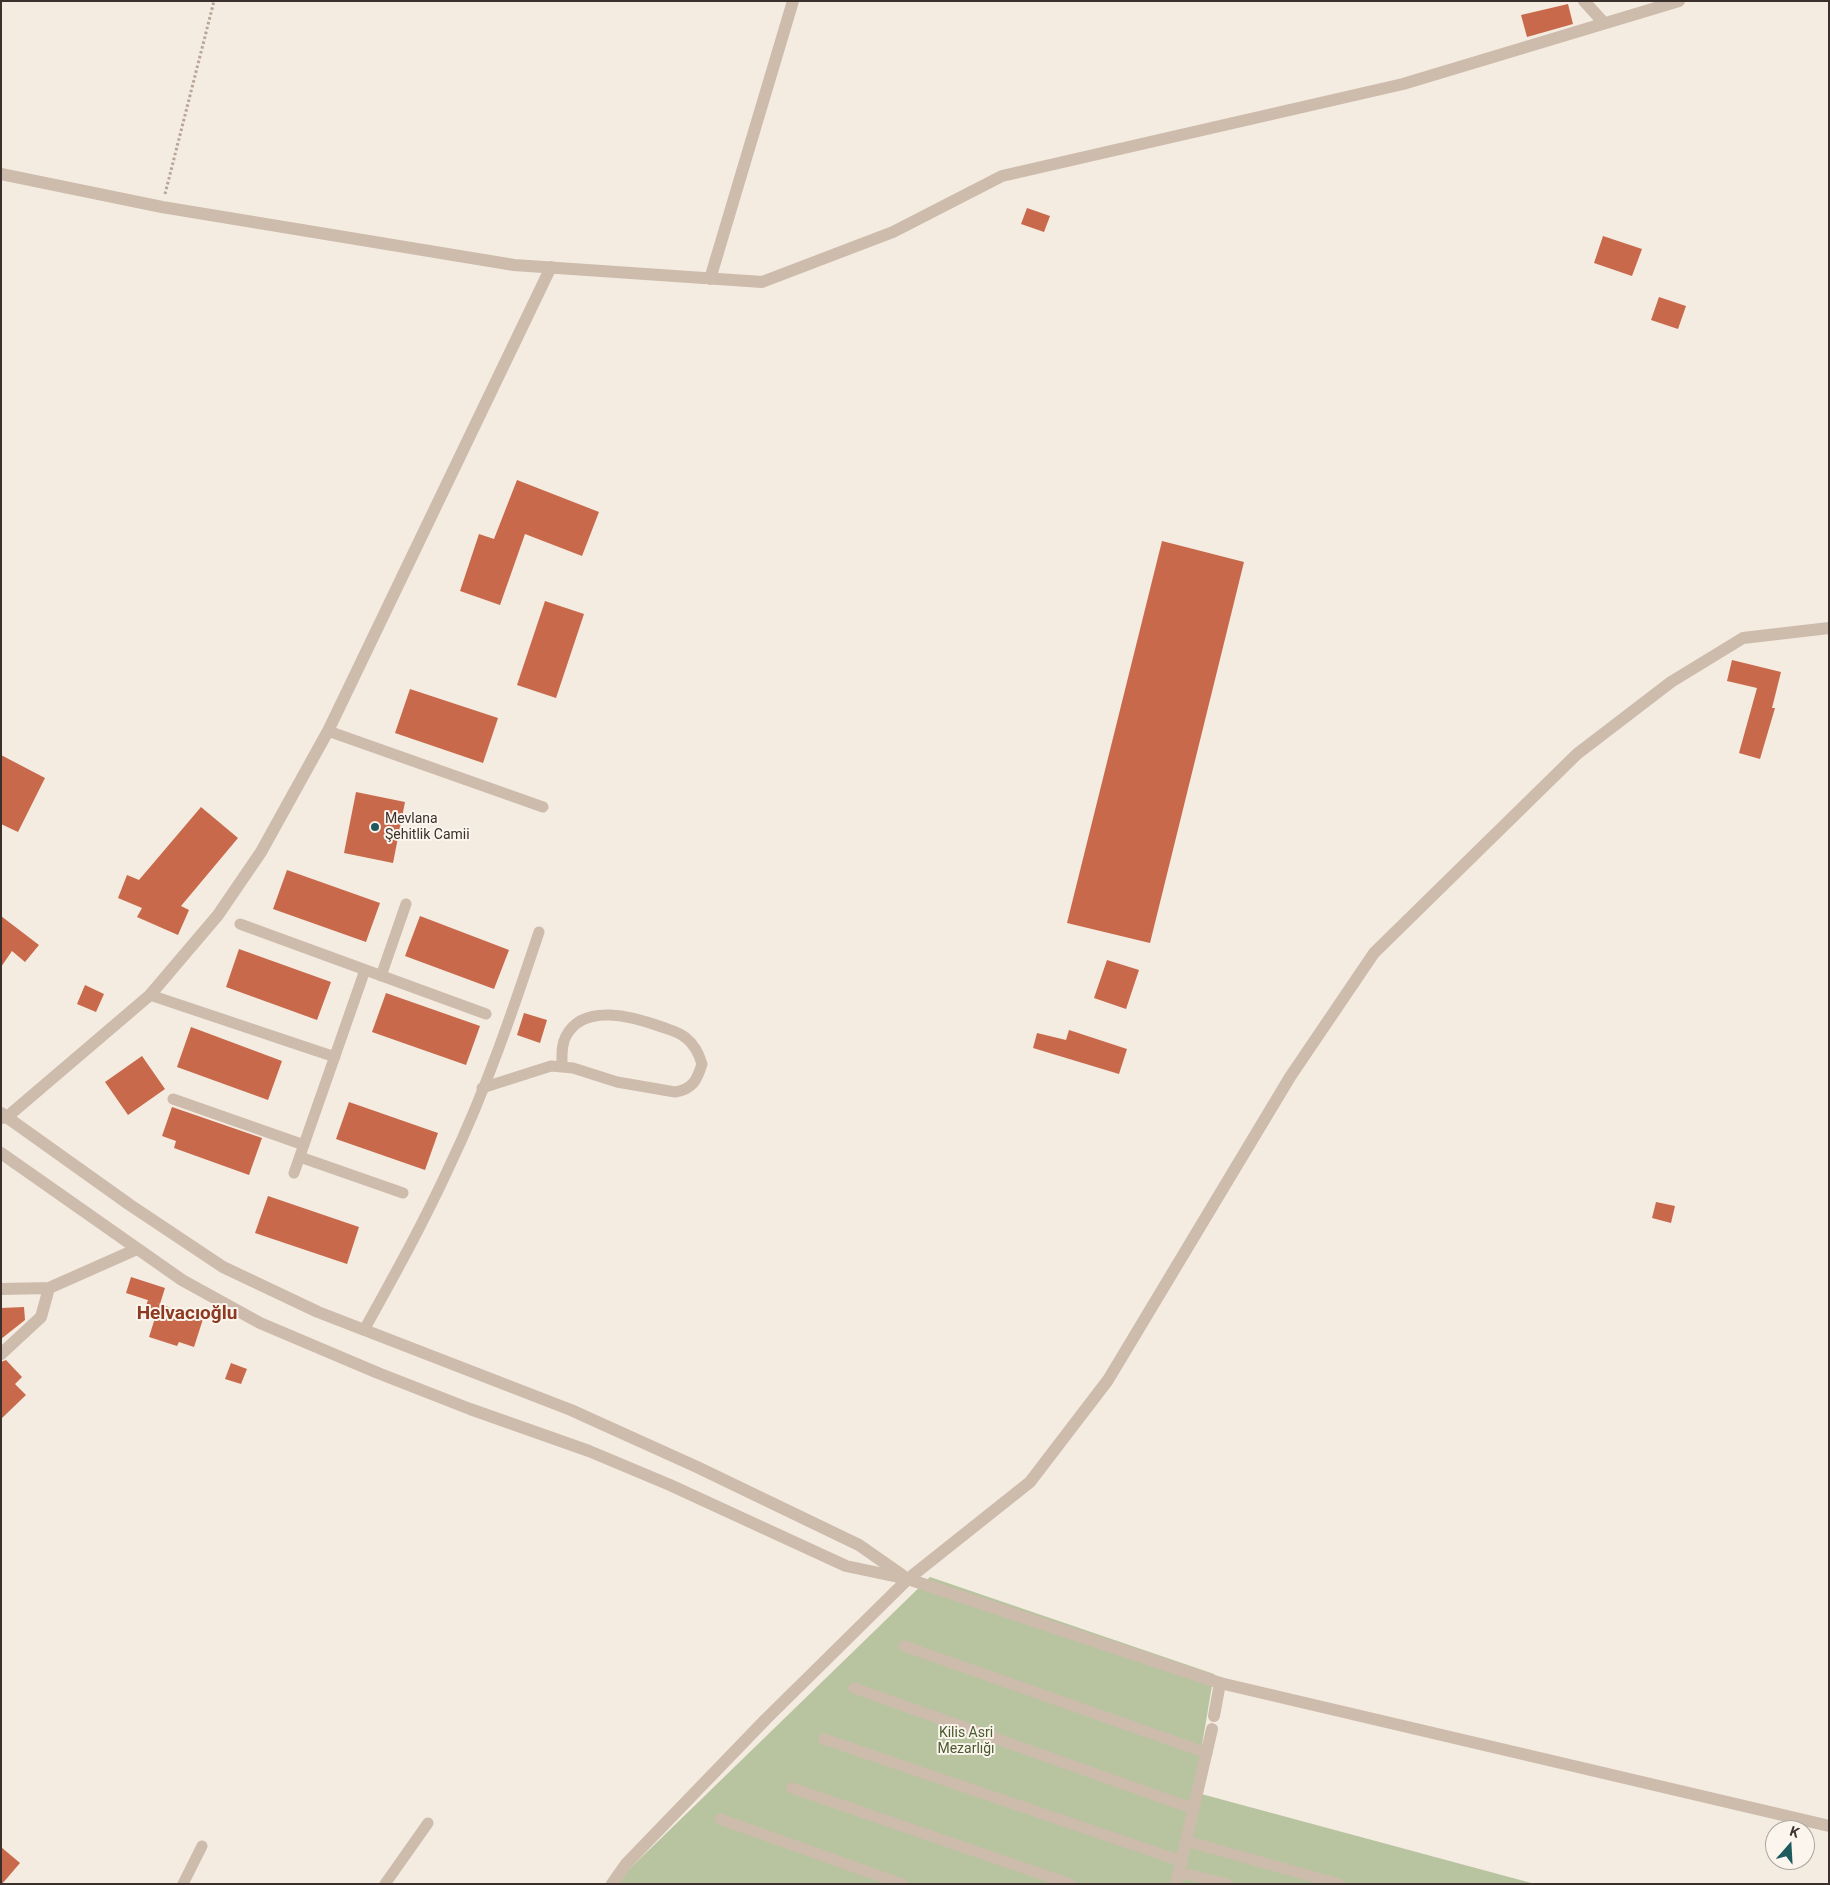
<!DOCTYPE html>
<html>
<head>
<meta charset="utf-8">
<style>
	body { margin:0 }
	#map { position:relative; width:1830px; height:1885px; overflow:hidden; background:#f4ebe1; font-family:Roboto,sans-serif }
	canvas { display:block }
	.frame { position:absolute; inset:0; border:2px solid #3b302b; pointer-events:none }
	.north { position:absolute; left:1765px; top:1820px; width:50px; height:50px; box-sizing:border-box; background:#fbf5ee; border:1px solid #aea6a0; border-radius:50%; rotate:19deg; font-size:14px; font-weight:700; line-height:20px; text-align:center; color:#3b302b }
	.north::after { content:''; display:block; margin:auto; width:18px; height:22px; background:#1f5a5e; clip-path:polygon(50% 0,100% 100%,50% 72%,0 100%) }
</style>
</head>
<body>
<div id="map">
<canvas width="1830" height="1885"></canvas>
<div class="frame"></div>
<div class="north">K</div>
</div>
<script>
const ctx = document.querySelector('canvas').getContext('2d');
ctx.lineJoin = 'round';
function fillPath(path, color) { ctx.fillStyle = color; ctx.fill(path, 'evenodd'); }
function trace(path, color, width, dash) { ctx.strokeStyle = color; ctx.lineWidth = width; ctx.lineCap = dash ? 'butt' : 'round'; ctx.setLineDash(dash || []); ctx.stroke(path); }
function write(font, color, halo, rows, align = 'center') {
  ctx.font = font + ' Roboto,sans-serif'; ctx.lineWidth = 4; ctx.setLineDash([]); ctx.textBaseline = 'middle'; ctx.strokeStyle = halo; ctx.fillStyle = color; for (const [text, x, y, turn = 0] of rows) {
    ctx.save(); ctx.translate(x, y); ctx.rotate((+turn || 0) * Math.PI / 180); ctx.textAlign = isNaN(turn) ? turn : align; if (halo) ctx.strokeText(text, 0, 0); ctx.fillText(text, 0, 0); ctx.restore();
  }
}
const green = new Path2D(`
	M930 1577 1214 1674 1194 1792 1535 1884H614Z`);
const building = new Path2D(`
	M1568 4 1573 24 1527 37 1521 15Z
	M1027 208 1050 216 1044 232 1021 224Z
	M1603 236 1642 249 1632 276 1594 263Z
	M1659 297 1686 306 1678 329 1651 320Z
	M517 480 599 512 582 556 525 534 500 605 460 591 479 534 494 539Z
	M1162 541 1244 562 1150 943 1067 923Z
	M545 601 584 614 556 698 517 685Z
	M1732 660 1781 672 1772 708H1775L1760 759 1739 753 1757 688 1727 681Z
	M410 689 498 718 483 763 395 733Z
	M1 755 45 778 18 832 1 824Z
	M356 792 405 802 393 863 344 853Z
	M201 807 238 838 181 906 189 910 178 935 137 917 142 908 118 898 127 875 139 880Z
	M287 870 380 903 366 942 273 909Z
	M1 916 39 945 25 962 12 951 1 967Z
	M420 916 509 950 494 989 405 956Z
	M239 949 331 982 317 1020 226 987Z
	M1107 960 1139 970 1126 1009 1094 998Z
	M85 985 104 994 96 1012 77 1004Z
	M386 993 480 1026 466 1065 372 1032Z
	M524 1013 547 1020 540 1043 517 1035Z
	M191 1027 282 1061 268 1100 177 1067Z
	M1069 1030 1127 1049 1119 1074 1033 1048 1037 1033 1066 1040Z
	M142 1056 165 1089 128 1115 105 1082Z
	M349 1102 438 1133 425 1170 336 1139Z
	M172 1107 262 1138 249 1175 174 1148 176 1141 162 1136Z
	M268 1196 359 1227 347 1264 255 1233Z
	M1656 1202 1675 1206 1671 1223 1652 1218Z
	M131 1277 165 1288 160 1304 126 1293Z
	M148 1300 203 1319 194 1347 179 1342 177 1346 149 1337 155 1318 143 1315Z
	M24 1307 25 1320 1 1339V1308Z
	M6 1360 22 1377 15 1384 26 1395 1 1419V1362Z
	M231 1363 247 1369 241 1384 225 1379Z
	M1 1847 20 1863 2 1884H1Z`);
const path = new Path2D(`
	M165 194 214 1`);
const service = new Path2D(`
	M328 731 543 807
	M240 924 486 1014
	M381 976 406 904
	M150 995 335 1057
	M482 1088 551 1066 573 1068 617 1082 675 1092C693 1089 697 1080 702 1064 699 1054 695 1045 686 1038 679 1032 670 1030 662 1027 634 1017 584 1002 566 1036 561 1045 562 1056 562 1066
	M173 1099 304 1145
	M300 1157 403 1193
	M294 1173 365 970
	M364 1330C394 1276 424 1222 450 1165 486 1090 513 1010 539 932
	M904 1646 1207 1753
	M854 1688 1194 1809
	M824 1739 1181 1861
	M792 1788 1070 1884
	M720 1819 902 1884
	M1186 1841 1339 1884
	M1178 1872 1227 1884
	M183 1884 202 1846
	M385 1884 428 1823`);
const minor = new Path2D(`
	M1584 1 1604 23
	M1 174 162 207 514 265 762 282 893 232 1002 176 1403 84 1679 1
	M710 279 793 1
	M1 1118 7 1117 150 995 218 915 261 852 328 731 551 267
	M1 1289 49 1288 137 1249
	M1 1354 41 1317 49 1288
	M1214 1716 1220 1683
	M1176 1884 1212 1729`);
const tertiary = new Path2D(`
	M1 1113 130 1205 223 1267 318 1312 571 1410 697 1467 859 1545 902 1575
	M1 1153 182 1280 260 1323 378 1373 470 1409 589 1451 670 1485 846 1566 908 1579 1220 1683 1829 1826
	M612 1884 626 1864 766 1719 908 1579 1030 1482 1108 1380 1290 1077 1374 953 1577 754 1671 682 1743 638 1829 628`);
const markers = [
	[375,827,5,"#1f5a5e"]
];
const poiNames = [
	["Mevlana",385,819],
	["Şehitlik Camii",385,835]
];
const parkNames = [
	["Kilis Asri",966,1733],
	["Mezarlığı",966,1749]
];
const districtNames = [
	["Helvacıoğlu",187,1314]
];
fillPath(green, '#b8c4a0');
fillPath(building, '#c8694b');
trace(path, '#b9a596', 3, [2.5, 2.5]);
trace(service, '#cdbbac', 11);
trace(minor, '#cdbbac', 12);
trace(tertiary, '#cdbbac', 12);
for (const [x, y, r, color] of markers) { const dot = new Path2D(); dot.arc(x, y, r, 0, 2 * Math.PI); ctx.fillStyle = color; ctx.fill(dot); trace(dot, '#fbf5ee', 2); }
write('14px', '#3b302b', '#fbf5ee', poiNames, 'left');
write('14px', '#4a5a2e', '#fbf5ee', parkNames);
write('bold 19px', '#8c3b22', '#fbf5ee', districtNames);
</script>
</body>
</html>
